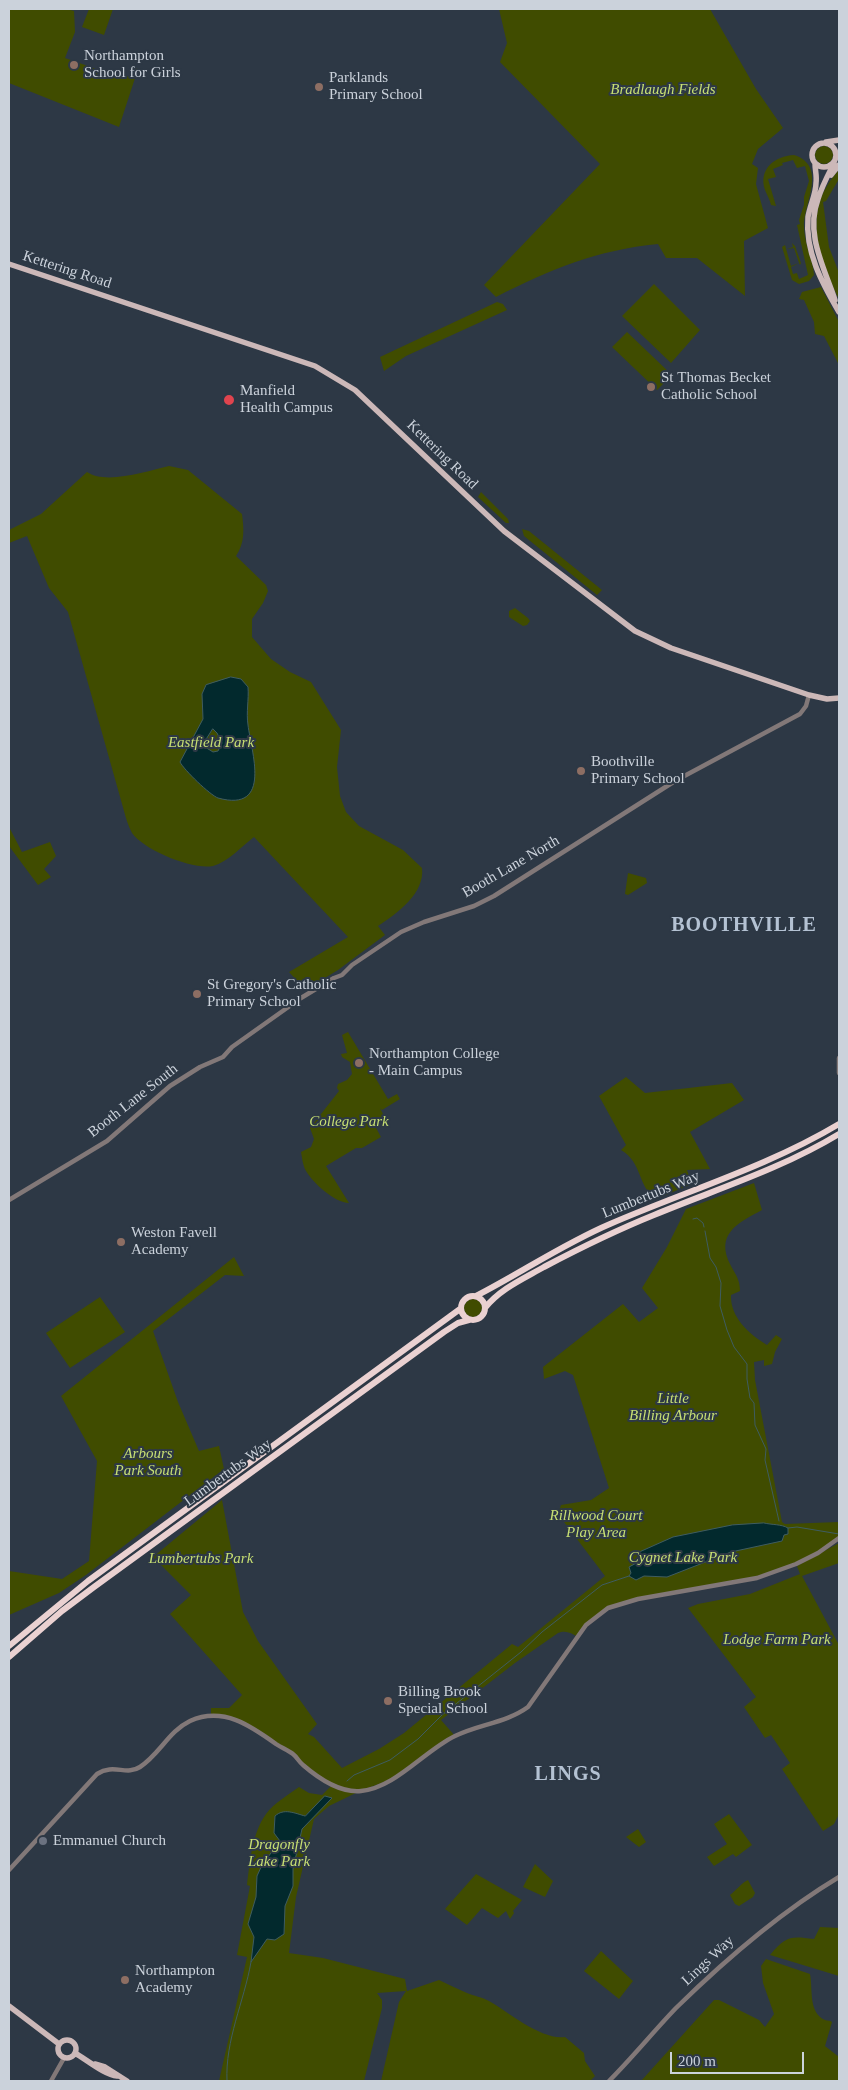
<!DOCTYPE html>
<html>
<head>
<meta charset="utf-8">
<style>
	body { margin:0 }
	#map { position:relative; width:848px; height:2090px; overflow:hidden; background:#2d3845; font-family:Georgia,serif }
	canvas { display:block }
	.frame { position:absolute; inset:0; border:10px solid #cbd2db; pointer-events:none }
	.scale { position:absolute; left:670px; top:2052px; width:134px; height:22px; box-sizing:border-box; border:2px solid #cbd2db; border-top:0; padding-left:6px; font-size:15px; line-height:18px; white-space:nowrap; color:#cbd2db; -webkit-text-stroke:4px #2d3845; paint-order:stroke }
</style>
</head>
<body>
<div id="map">
<canvas width="848" height="2090"></canvas>
<div class="frame"></div>
<div class="scale">200 m</div>
</div>
<script>
const ctx = document.querySelector('canvas').getContext('2d');
ctx.lineJoin = 'round';
function fillPath(path, color) { ctx.fillStyle = color; ctx.fill(path, 'evenodd'); }
function trace(path, color, width, dash) { ctx.strokeStyle = color; ctx.lineWidth = width; ctx.lineCap = dash ? 'butt' : 'round'; ctx.setLineDash(dash || []); ctx.stroke(path); }
function write(font, color, halo, rows, align = 'center') {
  ctx.font = font + ' Georgia,serif'; ctx.lineWidth = 4; ctx.setLineDash([]); ctx.textBaseline = 'middle'; ctx.strokeStyle = halo; ctx.fillStyle = color; for (const [text, x, y, turn = 0] of rows) {
    ctx.save(); ctx.translate(x, y); ctx.rotate((+turn || 0) * Math.PI / 180); ctx.textAlign = isNaN(turn) ? turn : align; if (halo) ctx.strokeText(text, 0, 0); ctx.fillText(text, 0, 0); ctx.restore();
  }
}
const green = new Path2D(`
	M9 9H67L74 11 75 32 65 58 125 79 127 76 130 77 134 67 138 69 119 127 9 83Z
	M89 9H113L104 35 82 27Z
	M499 9H710L756 89 783 128 758 149 752 164 758 168 756 184 768 228 744 241 745 296 697 258H666L658 244C597 250 551 269 496 297L484 285 600 164 500 62 507 43Z
	M815 155a9 9 0 1 1 18 0a9 9 0 1 1-18 0Z
	M794 155C828 166 804 203 804 226 804 244 813 259 814 275L809 281 799 284 792 280 782 247 785 245 791 266 799 263 794 248 787 249 793 247 792 243 795 246 801 263 800 265 799 263 791 267 793 274 797 273 799 279 808 275 797 225 800 224 799 220 804 205V197L809 181 805 166 797 168 793 160 782 163 783 165 773 169 776 177 768 179 776 206 771 205C770 200 767 195 765 190 758 169 775 156 794 155Z
	M839 170V179L826 201 823 202 829 247 839 273V299C818 255 801 211 839 170Z
	M654 284 700 330 671 363 622 316Z
	M821 287 839 322V365L824 336 815 334 814 322 804 300 799 299 802 292Z
	M497 302 503 304 507 310 406 356 384 371 380 357Z
	M627 332 672 375 657 390 612 347Z
	M169 466 188 470 242 514C244 529 245 543 236 556L266 585 268 591 263 603 252 619V637L271 659 290 672 311 682 341 730 337 767 340 796 346 812 359 826 403 850 422 868C425 893 398 913 378 926L385 935 338 970 310 987 302 986 289 972 348 937 254 837C242 846 228 862 213 866 192 870 144 850 132 833 128 826 126 818 124 811L68 612 49 588 27 536 9 543V530L41 514 87 472C106 485 147 471 169 466Z
	M481 492 508 519 509 523H506L478 497Z
	M522 529 529 531 602 590 597 595 524 536Z
	M515 608 528 618 530 621 527 625 523 626 509 617V611Z
	M9 827 22 852 50 842 56 856 44 869 51 877 38 885 9 846Z
	M628 873 646 878 647 883 628 895 625 894Z
	M348 1032 388 1099 397 1094 400 1099 382 1110 380 1108 385 1118 375 1126 381 1137 362 1148H356L326 1166 349 1203C335 1203 313 1183 306 1171 303 1166 302 1158 301 1152L311 1147 314 1139 310 1128 339 1091 337 1088 338 1084 347 1080 352 1074 350 1062 342 1057 341 1054 347 1053 342 1035Z
	M626 1077 645 1093 732 1083 744 1100 690 1132 710 1169 687 1170 692 1184 656 1199C637 1186 643 1163 621 1150L626 1145 599 1096Z
	M754 1183 762 1210C738 1223 714 1234 731 1266 736 1275 740 1280 740 1291L731 1295C730 1317 749 1334 767 1345L776 1335 782 1339 775 1352 772 1364 764 1366V1360L754 1362 755 1380 782 1522 785 1524 839 1522V1538L818 1553 774 1573 618 1604 594 1617 578 1637C571 1633 566 1630 558 1633L515 1663 441 1720 455 1736 392 1779 360 1791 329 1806 314 1819 296 1897 289 1953 323 1958 405 1979 407 1991 439 1980C448 1984 457 1989 467 1993 474 1996 482 1997 489 2001 510 2013 541 2040 565 2037L584 2053 585 2061 595 2076 590 2081H381L399 2002 406 1991 377 1993 382 2000V2008L364 2081H219L247 1957 237 1955 250 1886 247 1885C250 1862 252 1833 266 1814 274 1803 288 1795 299 1787L309 1793 322 1795 332 1785C300 1766 268 1727 231 1718 225 1716 218 1717 211 1716V1708H229L242 1695 170 1614 191 1595 153 1557 222 1500 243 1612 258 1641 317 1724 308 1734 314 1737 342 1768 379 1749 404 1733 512 1644 518 1647 605 1576 558 1514 561 1505 591 1500 609 1488 573 1375 565 1371 544 1379 543 1367 623 1304 639 1322 658 1308 642 1288 667 1247 686 1209Z
	M234 1257 244 1276 225 1275 153 1331 178 1402 199 1451 219 1446 224 1469 86 1575 59 1593 9 1615V1571L62 1579 89 1561 97 1461 61 1396Z
	M100 1297 125 1332 70 1368 46 1333Z
	M464 1308a9 9 0 1 1 18 0a9 9 0 1 1-18 0Z
	M839 1543V1563L802 1576 839 1645V1814L834 1824 823 1831 782 1769 790 1763 771 1735 765 1738 744 1707 756 1697 688 1608 698 1604 750 1594 800 1574 797 1566Z
	M729 1814 752 1845 736 1857 733 1854 714 1866 707 1857 727 1844 714 1824Z
	M638 1829 646 1842 639 1847 626 1837Z
	M535 1864 553 1881 545 1897 523 1887Z
	M476 1874 522 1900 513 1911 514 1913 510 1919 506 1911 498 1918 482 1908 467 1925 445 1909Z
	M748 1880 755 1893 753 1897 739 1906 735 1904 730 1895C737 1890 740 1884 748 1880Z
	M820 1927 839 1928V1976L770 1955C786 1936 790 1936 814 1939Z
	M601 1951 633 1981 619 1999 584 1971Z
	M766 1959 810 1974C813 1988 808 2013 825 2020 827 2021 830 2020 832 2022L825 2046 839 2057V2081H641L714 2000H719L759 2020 765 2027 774 2014 763 1983 761 1966Z`);
const water = new Path2D(`
	M231 677 241 679 248 687C249 700 246 712 248 725 251 751 273 813 218 798 210 795 184 770 180 762L203 719 202 694 206 685ZM213 729 217 733 222 743 218 751 213 752 205 747 204 743Z
	M764 1523C772 1525 781 1524 788 1528V1534L784 1535 782 1541 731 1552 667 1577 644 1576 636 1580 629 1576 631 1573 629 1567 640 1561 637 1553 673 1537 732 1525Z
	M325 1796 332 1798 302 1829 293 1869V1886L285 1906 284 1934 275 1940 267 1939 251 1962 254 1937 248 1924 256 1897 257 1876 262 1865 280 1841 274 1833 275 1816C284 1808 294 1813 305 1816Z`);
const stream = new Path2D(`
	M693 1219 697 1218 703 1223 704 1227
	M705 1231 710 1258 716 1267 721 1283 720 1306 727 1330 734 1347 747 1364V1379L750 1398 754 1403 755 1425 766 1449 765 1460 779 1521
	M788 1528 797 1527 839 1534
	M347 1781 354 1775 390 1760 418 1739 442 1715 521 1652 542 1632 602 1585 629 1576
	M227 2081C225 2040 244 2002 251 1962`);
const minor = new Path2D(`
	M839 1058V1073
	M9 1200 107 1141 170 1086 200 1067 223 1057 232 1047 301 998 334 978 342 975 352 965 401 932 424 922 474 906 494 896 675 781 800 714 806 706 809 695
	M9 1870 97 1774C114 1763 126 1776 140 1767 159 1755 169 1731 190 1721 223 1706 251 1726 276 1744 282 1748 288 1750 293 1754 297 1757 299 1762 303 1765 318 1778 340 1793 361 1791 395 1788 424 1751 455 1736 479 1724 506 1723 528 1707L586 1625 608 1608 638 1599 757 1578 796 1564 818 1553 839 1538
	M51 2081 64 2058
	M609 2081C632 2058 653 2032 676 2008 726 1959 779 1913 839 1877`);
const major = new Path2D(`
	M826 142 839 140
	M812 155a12 12 0 1 1 24 0a12 12 0 1 1-24 0Z
	M815 163C815 170 817 176 816 183 816 194 810 205 808 217 805 252 822 283 839 312
	M834 163C828 175 822 186 818 199 805 234 824 267 835 300
	M831 175 839 165
	M9 264 315 366 355 390 504 531 635 631 671 648 809 695 827 699 839 698
	M9 2006 59 2044
	M58 2049a9 9 0 1 1 18 0a9 9 0 1 1-18 0Z
	M75 2053C87 2060 105 2075 117 2076
	M95 2064 105 2067 127 2081`);
const highway = new Path2D(`
	M461 1308a12 12 0 1 1 24 0a12 12 0 1 1-24 0Z
	M476 1296C521 1273 563 1244 610 1224 686 1191 767 1167 839 1124
	M485 1308C500 1289 523 1279 544 1267 580 1248 617 1230 654 1215 717 1189 781 1169 839 1134
	M9 1646 88 1581 460 1309
	M9 1657 62 1611 94 1587 444 1332 458 1323 469 1320`);
const markers = [
	[74,65,5,"#8d6e63"],
	[319,87,5,"#8d6e63"],
	[651,387,5,"#8d6e63"],
	[229,400,6,"#e0444e"],
	[581,771,5,"#8d6e63"],
	[197,994,5,"#8d6e63"],
	[359,1063,5,"#8d6e63"],
	[121,1242,5,"#8d6e63"],
	[388,1701,5,"#8d6e63"],
	[43,1841,5,"#6b7280"],
	[125,1980,5,"#8d6e63"]
];
const poiNames = [
	["Northampton",84,56],
	["School for Girls",84,73],
	["Parklands",329,78],
	["Primary School",329,95],
	["St Thomas Becket",661,378],
	["Catholic School",661,395],
	["Manfield",240,391],
	["Health Campus",240,408],
	["Boothville",591,762],
	["Primary School",591,779],
	["St Gregory's Catholic",207,985],
	["Primary School",207,1002],
	["Northampton College",369,1054],
	["- Main Campus",369,1071],
	["Weston Favell",131,1233],
	["Academy",131,1250],
	["Billing Brook",398,1692],
	["Special School",398,1709],
	["Emmanuel Church",53,1841],
	["Northampton",135,1971],
	["Academy",135,1988]
];
const parkNames = [
	["Bradlaugh Fields",663,90],
	["Eastfield Park",211,743],
	["College Park",349,1122],
	["Little",673,1399],
	["Billing Arbour",673,1416],
	["Arbours",148,1454],
	["Park South",148,1471],
	["Rillwood Court",596,1516],
	["Play Area",596,1533],
	["Cygnet Lake Park",683,1558],
	["Lumbertubs Park",201,1559],
	["Lodge Farm Park",777,1640],
	["Dragonfly",279,1845],
	["Lake Park",279,1862]
];
const streetNames = [
	["Kettering Road",67,270,18],
	["Kettering Road",442,455,44],
	["Booth Lane North",511,867,-30],
	["Booth Lane South",133,1101,-38],
	["Lumbertubs Way",651,1195,-22],
	["Lumbertubs Way",228,1473,-36],
	["Lings Way",708,1961,-43]
];
const districtNames = [
	["BOOTHVILLE",744,926],
	["LINGS",568,1775]
];
fillPath(green, '#404c00');
fillPath(water, '#02292d');
trace(water, '#3e5c61', 1);
trace(stream, '#3e5c61', 1);
trace(minor, '#827878', 4.5);
trace(major, '#ccb8b8', 5.5);
trace(highway, '#ead1d1', 6);
for (const [x, y, r, color] of markers) { const dot = new Path2D(); dot.arc(x, y, r, 0, 2 * Math.PI); ctx.fillStyle = color; ctx.fill(dot); trace(dot, '#2d3845', 2); }
write('15px', '#cbd2db', '#2d3845', poiNames, 'left');
write('italic 15px', '#c7df73', '#2d3845', parkNames);
write('15px', '#cbd2db', '#2d3845', streetNames);
ctx.letterSpacing = '1px';
write('bold 20px', '#b4c2d3', '#2d3845', districtNames);
ctx.letterSpacing = '0px';
</script>
</body>
</html>
